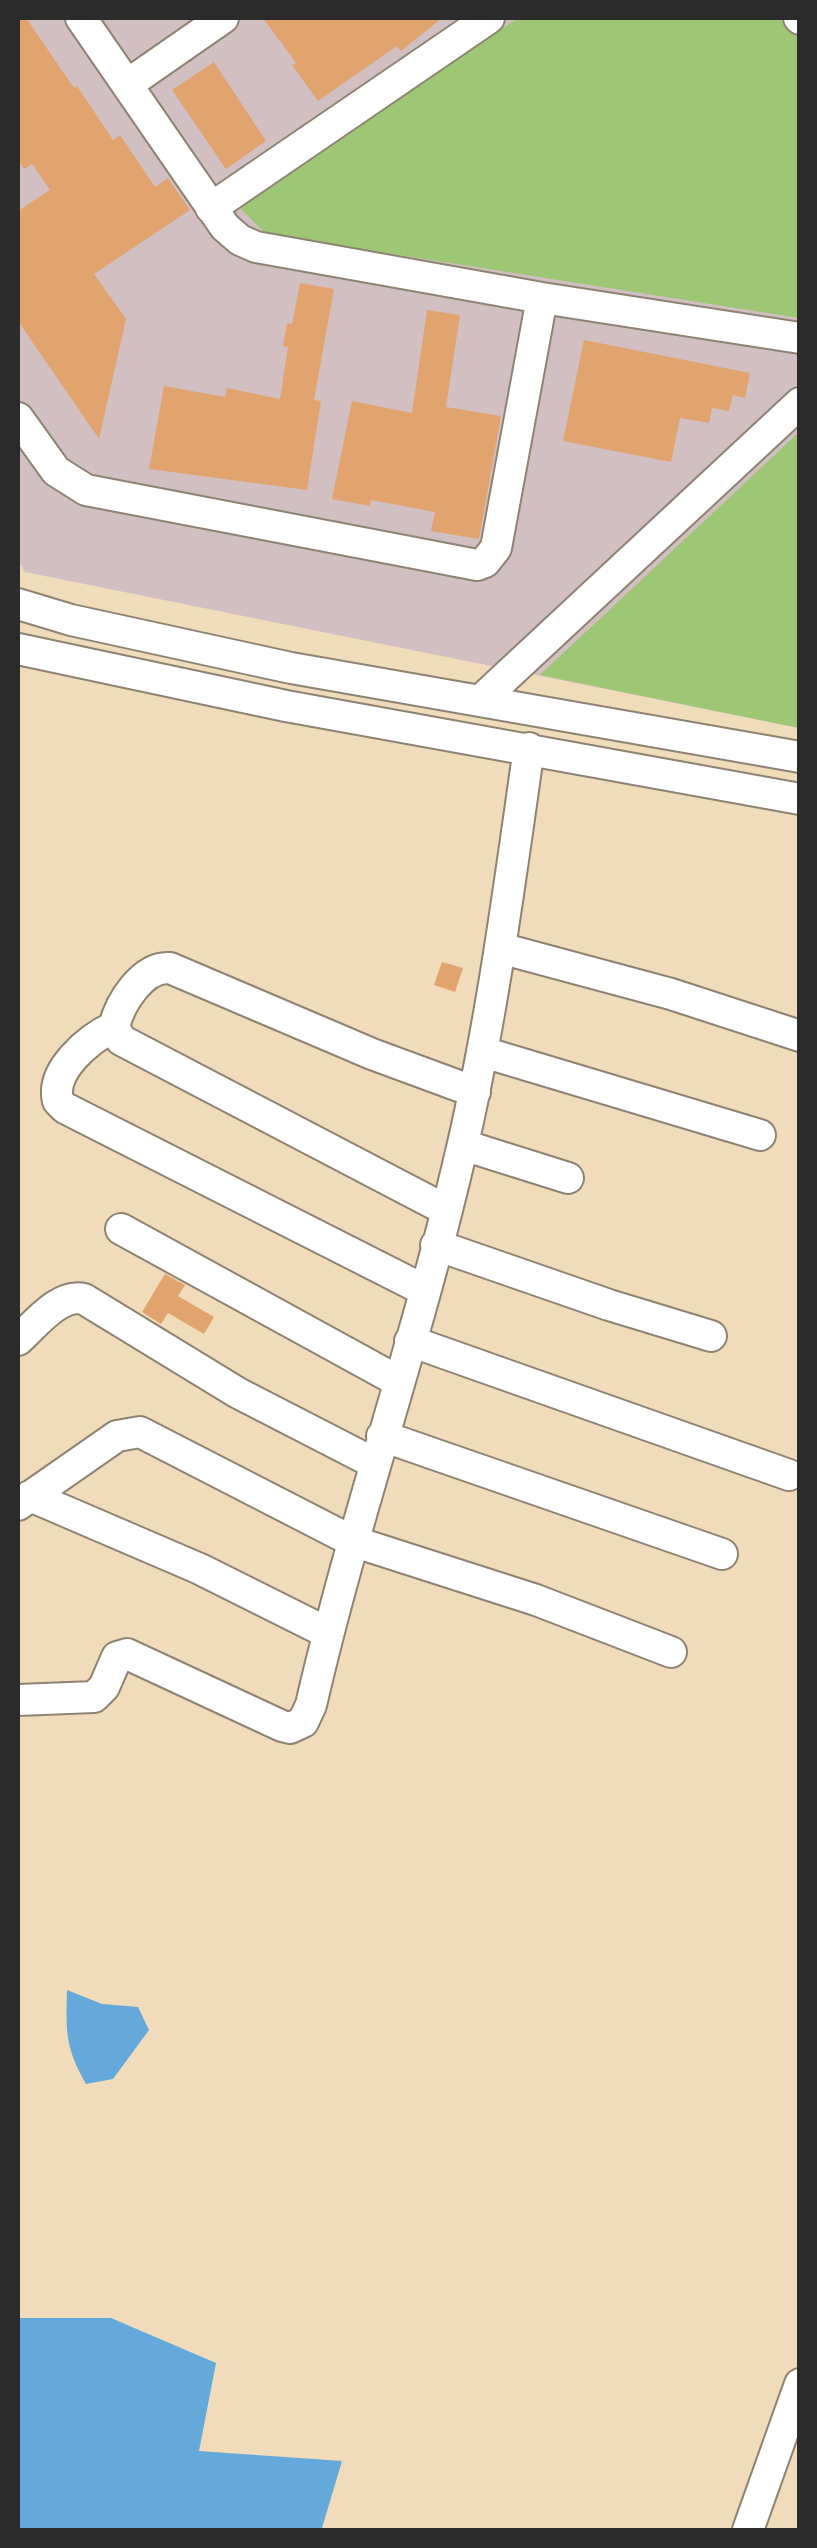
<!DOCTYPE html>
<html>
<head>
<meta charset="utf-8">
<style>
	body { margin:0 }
	#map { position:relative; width:817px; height:2548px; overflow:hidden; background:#f0dbba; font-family:"Shantell Sans",sans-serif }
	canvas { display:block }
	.frame { position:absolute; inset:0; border:20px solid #2b2b2b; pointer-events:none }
</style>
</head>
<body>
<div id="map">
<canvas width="817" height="2548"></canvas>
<div class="frame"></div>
</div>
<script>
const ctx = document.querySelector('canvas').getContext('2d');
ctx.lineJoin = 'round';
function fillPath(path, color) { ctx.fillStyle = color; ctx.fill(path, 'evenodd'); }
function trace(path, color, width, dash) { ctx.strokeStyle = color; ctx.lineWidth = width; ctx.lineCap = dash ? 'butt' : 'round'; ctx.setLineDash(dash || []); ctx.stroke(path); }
const industrial = new Path2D(`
	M18 18H799V728L25 572 18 561Z`);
const green = new Path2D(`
	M518 18H786L799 37V318L266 234 239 207Z
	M799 432V728L540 675Z`);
const water = new Path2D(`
	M67 1990 102 2004 138 2007 149 2030 113 2079 86 2084C65 2047 66 2032 67 1990Z
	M18 2318H111L216 2363 199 2451 342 2461 322 2528 318 2530H18Z`);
const building = new Path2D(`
	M18 18H26L74 88 77 86 113 140 120 135 155 187 168 178 190 210 94 274 126 319 99 439 18 321V211L50 190 32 164 24 169 18 159Z
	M263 18H442L401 51 397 46 318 101 292 65 296 63Z
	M214 62 266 141 226 169 172 90Z
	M300 283 334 289 314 400 321 401 307 490 149 469 164 386 225 397 227 388 280 399 288 347 283 346 287 323 292 324Z
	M427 310 460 315 446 407 501 416 479 539 431 531 435 512 371 500 370 506 332 499 352 401 412 413Z
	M584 340 750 373 745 398 733 395 729 411 712 408 709 423 680 418 671 462 563 441Z
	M442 962 463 968 455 992 434 985Z
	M165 1274 185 1285 178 1296 214 1317 204 1334 168 1313 161 1324 142 1312Z`);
const minor = new Path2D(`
	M81 18 225 227 240 240 256 247 542 298 800 338
	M799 18 800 19
	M128 84 223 18
	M211 208 489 18
	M18 418 56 471 86 490 477 565 485 562 496 548 542 298
	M18 604 71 620 291 668 800 757
	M18 649 286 706 800 799
	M481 700 800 403
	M500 948 671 994 800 1036
	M114 1027C90 1038 50 1070 58 1101L65 1108 424 1290
	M483 1052 760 1135
	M463 1145 568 1178
	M446 1210 121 1040 114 1027C120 1002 143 966 170 968L372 1054 475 1092
	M121 1229 398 1381
	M436 1245 609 1305 711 1336
	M18 1340C35 1325 59 1293 84 1299L238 1393 374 1463
	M410 1341 789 1475
	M382 1436 722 1554
	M30 1496 200 1569 328 1633
	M18 1505 117 1436 140 1432 352 1541 536 1600 671 1652
	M18 1700 94 1697 104 1687 117 1657 127 1654 282 1726 290 1728 303 1722 311 1705C353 1523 415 1347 458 1165 491 1028 509 888 529 748
	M748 2530 800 2384`);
fillPath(industrial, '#d2bfc1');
fillPath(green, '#9dc774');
fillPath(water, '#64a9da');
fillPath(building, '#e1a46e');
trace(minor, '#8e8372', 34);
trace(minor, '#fff', 30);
</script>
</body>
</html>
